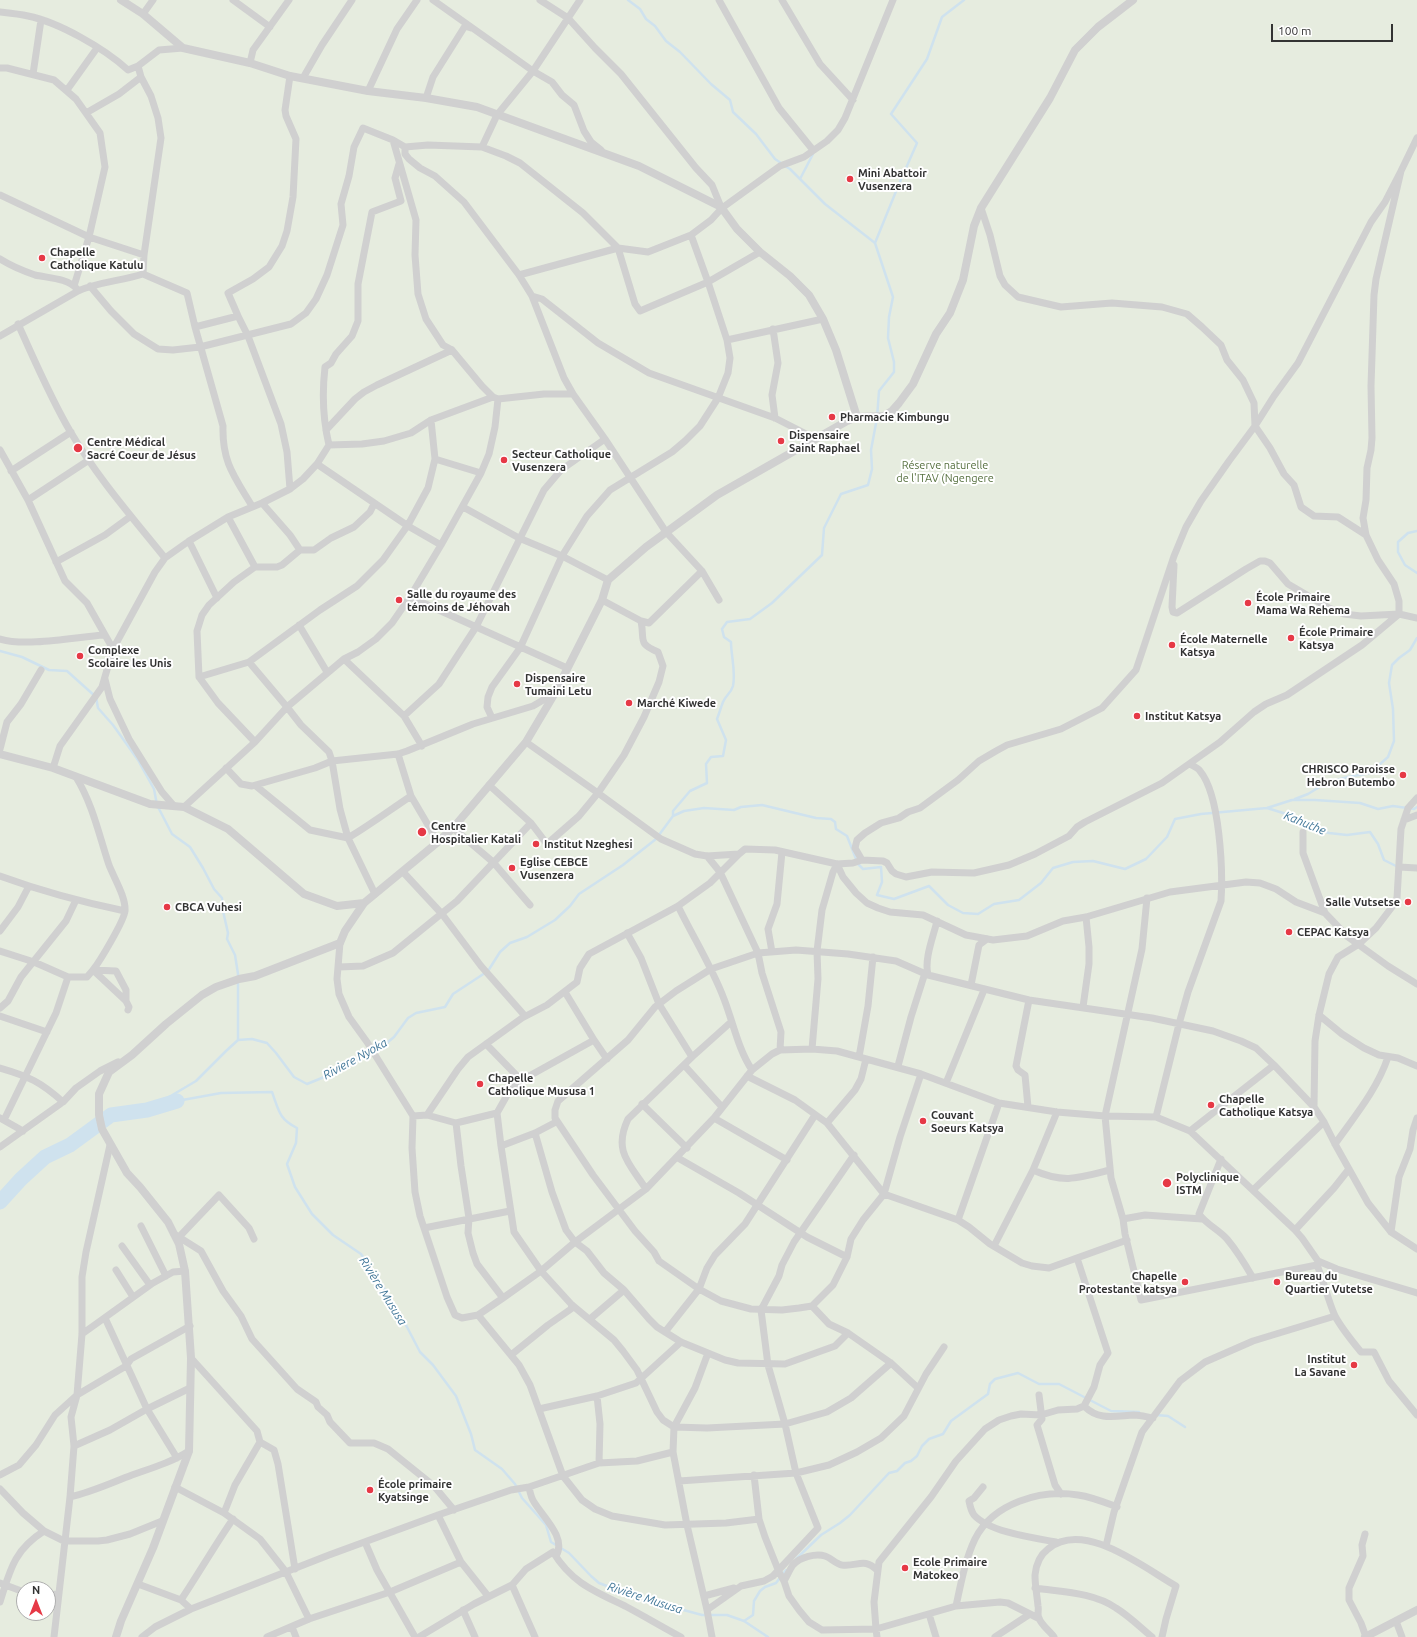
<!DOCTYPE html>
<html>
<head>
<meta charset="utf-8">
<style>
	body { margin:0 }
	#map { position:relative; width:1417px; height:1637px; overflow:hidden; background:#fff; font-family:Ubuntu,sans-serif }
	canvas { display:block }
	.north { position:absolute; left:16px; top:1581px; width:40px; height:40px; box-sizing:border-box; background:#fff; border:1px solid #adadad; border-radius:50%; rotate:0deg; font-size:11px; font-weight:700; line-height:16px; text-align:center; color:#333 }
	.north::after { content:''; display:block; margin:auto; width:14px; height:18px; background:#e63946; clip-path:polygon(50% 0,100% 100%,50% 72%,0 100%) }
	.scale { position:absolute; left:1271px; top:24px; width:122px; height:18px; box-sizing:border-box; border:2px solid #333; border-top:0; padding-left:5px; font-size:12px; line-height:14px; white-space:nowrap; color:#333; -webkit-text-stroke:3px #fff; paint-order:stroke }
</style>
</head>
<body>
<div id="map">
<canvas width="1417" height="1637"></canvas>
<div class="north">N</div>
<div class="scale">100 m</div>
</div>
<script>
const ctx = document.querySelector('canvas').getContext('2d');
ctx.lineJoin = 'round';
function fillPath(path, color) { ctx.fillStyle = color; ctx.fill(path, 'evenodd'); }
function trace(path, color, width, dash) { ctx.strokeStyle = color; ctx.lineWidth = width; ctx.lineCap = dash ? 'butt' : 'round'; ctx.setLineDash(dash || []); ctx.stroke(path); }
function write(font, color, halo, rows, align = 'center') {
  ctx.font = font + ' Ubuntu,sans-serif'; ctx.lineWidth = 4; ctx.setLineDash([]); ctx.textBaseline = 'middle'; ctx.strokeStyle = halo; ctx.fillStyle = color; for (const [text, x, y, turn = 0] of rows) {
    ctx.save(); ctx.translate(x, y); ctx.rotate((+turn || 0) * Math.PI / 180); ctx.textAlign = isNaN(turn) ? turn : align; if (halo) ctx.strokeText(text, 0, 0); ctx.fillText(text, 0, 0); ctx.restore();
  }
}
const green = new Path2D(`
	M0 0H1417V1637H0ZM24 1589H48V1613H24Z`);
const stream = new Path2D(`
	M628 0 640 9 646 19 655 26 666 41 680 52 711 84 730 100 733 112 756 134 775 159 781 163
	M800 179 813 154
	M875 243 899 184 917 143 891 114 927 59 942 17 964 0
	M1417 531 1408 533 1398 542V552L1405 565 1417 573
	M0 651 22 657 49 670 67 671 96 697 98 708 113 725 138 760 154 789 157 805 172 834 190 847 203 868 214 889 222 898 223 911 228 933 227 939 235 955 238 974V1040
	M1295 799 1308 794 1326 783 1348 777 1370 773 1388 757 1394 741 1393 709 1389 683 1392 665 1399 658 1410 650 1417 638
	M1267 808 1296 817 1308 827 1329 833 1347 835 1370 832 1378 844 1384 860 1398 867
	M673 816V811L690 791 707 783 706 764 711 757 723 756 726 740 717 719C719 714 721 707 723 702 726 695 731 693 733 686 736 671 731 656 731 642L724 637 722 629 727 622 750 619 772 603 822 555 824 528 841 494 868 485 872 469 871 450 877 418 879 391 894 372V362L888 338 889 317 893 297 875 243 825 204 790 169 785 166
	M177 1101 221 1093 272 1092C279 1111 279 1119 297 1128L296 1143 287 1164 295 1187 312 1214 333 1235 361 1254 379 1280 407 1327 420 1352 433 1365 456 1396 471 1434 475 1450 502 1469 515 1484 522 1498 546 1525 551 1542 569 1553 591 1576 599 1583 639 1598 702 1615H727L744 1621 768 1637
	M147 1110 196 1081 226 1051 238 1040 252 1039 267 1043 276 1053 294 1077 307 1084 339 1071 360 1058 382 1047 394 1037 408 1018 416 1013 445 1007 453 994 488 971 500 952 510 943 527 937 555 920 570 906 579 894 623 865 656 839 673 816 684 811 704 808 734 810 741 807 762 805 816 818 831 819 835 822 836 829 847 836 858 864 863 869 881 867 882 882 877 895 894 899 929 886 948 905 963 913 978 914 994 904 1019 900 1041 883 1053 868 1073 862 1093 861 1125 869 1146 859 1167 837 1175 819 1201 814 1267 808 1292 800H1315L1360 803 1378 809 1393 806 1414 809 1417 807
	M1156 1415 1168 1416 1185 1427
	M796 1559 821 1535 840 1523 850 1515 889 1473 897 1471 905 1463 911 1461 917 1456 922 1446 929 1439 943 1434 951 1421 988 1394 990 1384 995 1379 1018 1373 1039 1384H1059L1111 1411 1139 1412
	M744 1621 753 1615 754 1601 760 1591 765 1587 776 1583 786 1570`);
const river = new Path2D(`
	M0 1202 21 1179 45 1157 70 1145 111 1115 147 1110 177 1101`);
const minor = new Path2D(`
	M233 0 270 27
	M433 0 533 71 552 82 562 95 574 105 584 131 591 142 601 150
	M540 0 568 18 595 48 621 74 696 168 712 185 721 207
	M719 0 779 108 813 150
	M782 0 820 64 853 100
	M0 12C9 13 19 14 28 16 58 22 104 48 128 70L138 66
	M143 14 153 0
	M250 63 253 50 289 0
	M0 68H7L54 80 76 99 100 133 105 167 89 237 74 286
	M33 74 41 20
	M303 78 322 45 352 0
	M67 90 97 48
	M368 91 397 29 417 0
	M426 98 433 77 465 26 471 28
	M86 113 119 94 141 77
	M1417 138 1401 171 1376 279 1374 295 1371 386 1372 438 1371 450 1367 468 1366 500 1363 518 1366 535 1378 560 1394 584 1399 601V614L1417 618
	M393 140 416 220 415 255 418 294 426 319 443 345 452 350 482 386 493 397 498 399 544 394H573
	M405 147V154L409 159 420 168 435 176 464 202 519 275 532 296 564 378 573 394 605 439 666 532 702 571 719 600
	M482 147 497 115 533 71 580 0
	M0 195 89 237 144 255
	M981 208 990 235 1000 276 1005 285 1018 297 1061 307 1112 303 1162 307 1187 314 1202 327 1221 345 1227 360 1243 380 1254 403 1255 426 1270 448 1284 474 1294 485 1301 507 1314 516 1338 517 1366 535
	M0 259C11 266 23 271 35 275 48 278 68 278 77 289
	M143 274 187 293 195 327 238 316 228 293 253 279 269 267 282 246 287 231 293 197 296 139 286 116 285 110 290 76
	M519 275 618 248 648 252 691 235 711 220 722 208 780 166 804 157 827 141 838 130 845 118 893 0
	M90 286 111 311 134 334 158 349 173 350 200 347 291 324 306 313 316 299 327 275 343 225 341 204 349 176 354 147 363 128 393 140 405 147 428 145 482 147 506 156 520 163 583 213 618 248 635 304 640 311 708 282 760 252
	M532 296 542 299 598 343 649 373 775 418 816 439
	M238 316 248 336 281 424 287 452 290 489
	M18 324C35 361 50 397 70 431 97 477 132 517 165 558
	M195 327 223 426C222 462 234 476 252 506
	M773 329 778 363 772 395 775 418
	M0 336 78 291C98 282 121 281 143 274L144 255 161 138 158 118 151 96 141 77 138 66 159 50 183 48
	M727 340 823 319
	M326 430 355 399 364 392 377 385 452 350
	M329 445 362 444 384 441 411 433 431 420 493 397
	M0 450 28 500 65 581 87 603 113 649
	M435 459 481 473
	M317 464 408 526 441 545
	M11 471 71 432
	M28 500 89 460
	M262 503 290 535 300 550
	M463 507 519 538 562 556 608 580
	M228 517 255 567
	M189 541 217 598
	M56 562 105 535 131 516
	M1174 565 1172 607 1173 612 1177 613 1246 569 1260 561H1265L1270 563 1288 584 1329 608 1344 614 1361 616 1399 614
	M410 597 567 668
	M641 621 649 623 702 571
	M299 625 327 672
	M0 639C26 647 76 637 104 635
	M344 659 404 716 422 746
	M249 662 287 707 301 725 329 752 332 761 398 754 407 751 473 724 533 706 555 693
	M199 677 249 662 320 610 357 586 383 560 408 525 428 488 435 459 431 420
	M105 679 110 699 129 739 162 792 174 806
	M404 716 439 684 476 627 544 490 561 470 605 439
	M492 718 487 707 488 697 492 687 520 648 562 556 587 516 610 490 672 452 685 441 700 426 718 398 728 373 730 358 727 340 708 282 691 235
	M255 742 218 703 199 677 197 631 202 615 209 605 234 582 255 567H277L282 565 300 550H314L331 538 354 527 370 512 374 504
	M526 742 598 793 661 839 695 854 707 856 739 854 745 849 775 850 837 864 853 863 862 860 883 861 887 863 892 871 896 874 906 877 932 872 974 873 1009 865 1035 854 1069 836 1077 827 1085 822 1162 783 1220 742 1254 712 1266 704 1287 695 1362 645 1399 614
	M0 749 7 722 21 704 41 670
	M398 754 411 796 438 842
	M53 768 60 746 102 687 113 649 155 572 165 558 189 541 228 517 262 503 290 489 303 479 317 464 329 445C323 420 322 393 325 367L331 363 336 354 352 336 358 321V284L372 212 401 201 395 178 399 164
	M226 768 241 784 252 786 315 768 332 761 340 809 348 838 375 894
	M76 777C93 805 99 835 109 865 114 878 126 897 125 911 124 921 100 961 93 970L116 971 126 990V1001
	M489 785 531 823 547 844 579 816 598 793 624 755 644 717 659 682 663 666 658 652C637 643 645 641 641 621L602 600
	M256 786 310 830 348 838C370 825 390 810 411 796
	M1417 798 1408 808 1401 829 1397 898 1392 907 1376 928 1359 944 1338 957 1329 974 1319 1015 1315 1041 1314 1107 1324 1122 1335 1144 1368 1203 1391 1232 1417 1249
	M184 807 255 742 287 707 344 659 358 652 376 639 392 623 410 597 441 545 481 473 489 454 495 427 498 399
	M1404 820 1417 815
	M453 828 493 862 530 905
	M1303 832V853L1325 913
	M707 856 720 872 758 953 762 973 781 1032 780 1050
	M862 860 855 848 857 840 865 833 881 823 899 818 908 812 920 808 958 780 979 761 996 751 1007 745 1061 729 1102 708 1136 670 1174 556 1186 527 1201 501 1229 461 1255 426 1274 396 1298 363 1371 222 1385 202 1401 171
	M837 864 843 877 856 893 867 903 878 908 890 912 923 915 966 935 993 940 1027 936 1063 921 1086 917 1170 892 1246 882 1260 883 1276 889 1296 902 1325 913 1348 937 1388 966 1417 984
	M1399 867 1417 868
	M403 872 442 914 481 966 525 1016
	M0 876C41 891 82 902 125 911
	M1147 898 1142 949 1105 1116 1111 1178 1123 1219 1125 1234 1141 1300 1317 1265
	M678 906C693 937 712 967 724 999 733 1022 738 1049 752 1070
	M0 931 18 907 29 886
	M627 933 641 958 659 1004 692 1057
	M340 943 337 979 339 994 349 1017 367 1042 413 1116 412 1148 415 1192 420 1216 447 1297 455 1315 462 1318 478 1315 503 1298 541 1271 575 1242 646 1189 714 1118 752 1070 772 1054 780 1050 812 1049 837 1051 921 1074 999 1103 1057 1112 1105 1116 1156 1117 1190 1131 1295 1230 1302 1238 1318 1261 1337 1269 1417 1293
	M0 951 34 962 68 977H87L93 970 126 1001 129 1007 128 1010
	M772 952 768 929 777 904 782 852
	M339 967 363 966 393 953 457 901 531 823
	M928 975C924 959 933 938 937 921
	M971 985 979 945 987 939
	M565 992 594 1040 531 1075 521 1080 510 1090 497 1113 501 1146 514 1232 541 1271 572 1305 614 1340 623 1351 637 1370 657 1412 663 1420 674 1427 707 1428 785 1424 827 1412 851 1398 891 1363
	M1083 1007 1089 964V947L1086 917
	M0 1008 8 1001 21 977 66 921 76 900
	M1319 1015 1342 1034 1364 1048 1379 1055 1398 1058 1417 1066
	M0 1016 47 1032
	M594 1040 607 1059
	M486 1044 521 1080
	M812 1049 818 979 817 951 822 910 833 872 837 864
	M859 1057 868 1006 873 957
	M684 1065 722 1107
	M898 1066 911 1017 925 973
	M0 1068C28 1076 41 1082 63 1102
	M921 1074 900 1137 884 1194 863 1220 851 1239 847 1257 833 1285 812 1306 799 1308 782 1310 751 1309 721 1301 699 1289 659 1261 654 1252 635 1231 593 1175 555 1118V1110L558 1101 628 1040 655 1007 676 991 711 969 758 953 796 950 848 954 896 961 928 975 1029 1000 1152 1018 1213 1031 1241 1041 1256 1048 1274 1065 1314 1107
	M747 1076 795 1100 827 1123 884 1194 958 1220 969 1227 990 1244 1022 1263 1032 1266 1049 1268 1127 1240
	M946 1083 984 990
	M642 1104 687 1148
	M1028 1107 1025 1075 1018 1070 1016 1066 1029 1000
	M427 1115 458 1069 468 1057 522 1018 547 1005 577 982 580 968 589 954 678 906 710 883 739 854
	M413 1116 427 1115 456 1123 497 1113
	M1156 1117 1179 1024 1188 992 1221 901C1223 870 1220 795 1200 771 1198 768 1193 766 1190 764
	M0 1118 23 1131
	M714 1118 787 1160
	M4 1120 56 1013 68 977
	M456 1123 461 1166 469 1218 468 1233 473 1253 477 1264 503 1298
	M827 1123 855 1090 861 1079 866 1059
	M1190 1131 1274 1065
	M535 1133 552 1192 566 1230 575 1242 587 1251 604 1273 624 1290 649 1319 657 1327 681 1342 725 1360 738 1363 785 1364 835 1346 848 1333
	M1335 1144C1354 1117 1377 1090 1388 1057
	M501 1146 535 1133 556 1122
	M0 1147 63 1102 76 1088 100 1071 118 1062
	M678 1158 739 1193 807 1237 847 1257
	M1221 1159 1199 1214C1207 1225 1218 1229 1227 1239 1237 1251 1245 1264 1253 1278
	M1033 1170C1064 1184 1079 1178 1110 1170
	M646 1189C629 1163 613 1151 628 1119L692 1057 731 1022
	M1253 1190 1324 1122
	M1123 1219 1145 1215 1202 1219
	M958 1220 999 1103
	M141 1226 166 1276
	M424 1228 510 1211
	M1295 1230 1334 1188 1349 1169
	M1391 1232 1399 1177 1410 1149 1413 1130 1417 1118
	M174 1234 201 1251 223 1291 241 1316 252 1339 297 1389 316 1402 318 1407 327 1415 330 1422 350 1443H374L388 1449 434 1486 454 1510
	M179 1237 219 1195 249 1228 254 1239
	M122 1246 150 1285
	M994 1246 1033 1170 1057 1112
	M1318 1261 1317 1265C1324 1282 1328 1300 1335 1316 1342 1329 1352 1341 1361 1352H1374L1389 1381 1417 1415
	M116 1270 133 1297
	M812 1306 829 1324 848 1333 891 1363 918 1388
	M478 1315 519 1365 530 1385 563 1476 582 1500 595 1509 612 1516 665 1525 726 1523 759 1519
	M105 1318 147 1409 177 1458
	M590 1319 624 1290
	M665 1332 699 1289 707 1268 715 1255 745 1224 815 1115
	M82 1334 153 1283 173 1272 185 1271
	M708 1353 695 1388 674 1427 673 1452 687 1525 707 1610 712 1637
	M511 1355 548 1325 571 1309 572 1305
	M191 1358 257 1431 260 1442 274 1450 278 1464 295 1569
	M1039 1395 1042 1419 1037 1425 1055 1485 1061 1494
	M597 1396 600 1424 599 1463
	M1084 1406C1099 1421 1115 1416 1134 1415 1140 1415 1147 1417 1153 1418
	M539 1409 597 1396 636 1383 681 1342
	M74 1446 110 1430 147 1409 190 1388
	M0 1475 19 1465 36 1445 55 1415 77 1395 126 1366 131 1359 190 1326
	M754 1475 759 1519 765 1537 779 1572 784 1581 789 1596 799 1610 809 1622 822 1630 876 1629 877 1637
	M679 1481 796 1473 829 1465 857 1452 881 1438 904 1416 926 1374 944 1347
	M175 1487 224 1513 260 1539 286 1572 309 1619
	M529 1487C530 1492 531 1498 534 1502 543 1517 567 1538 556 1556
	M983 1487 974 1498 969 1501C970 1506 971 1511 974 1515 989 1532 1034 1538 1056 1542
	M0 1489 23 1513 44 1531 64 1541H98L107 1540 130 1534 162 1521
	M70 1497C92 1492 111 1483 132 1475 152 1468 172 1462 189 1451
	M224 1513 235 1485 260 1442
	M438 1515 461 1562 488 1596
	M1365 1534 1362 1545 1363 1556 1349 1588V1600L1361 1623 1366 1637
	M365 1542 377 1570 415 1637
	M1106 1546 1114 1512 1142 1432 1180 1381 1205 1362 1253 1341 1335 1316
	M784 1581C787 1576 790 1569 793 1565 800 1557 816 1553 825 1556 831 1558 836 1564 842 1565 857 1567 864 1557 877 1570
	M0 1583 24 1592
	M138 1584 181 1600 191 1609
	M512 1585 535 1637
	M1035 1588C1061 1592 1093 1592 1116 1608 1129 1616 1140 1627 1152 1637
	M48 1595 58 1594
	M704 1596 734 1588
	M181 1600C199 1573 215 1545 233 1519
	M0 1602C10 1570 14 1550 44 1531
	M956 1606C961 1583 965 1560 975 1539 993 1503 1041 1489 1078 1495 1092 1497 1104 1502 1117 1507
	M463 1610 475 1637
	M707 1610 741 1586 764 1581 773 1576 818 1528 796 1473 785 1424 768 1365 761 1310 779 1276 782 1265 794 1242 854 1155
	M929 1614 936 1637
	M1038 1618 1008 1603 1000 1602 956 1606 876 1629 874 1602 879 1562 931 1497 956 1461 985 1429 999 1420 1011 1416 1021 1414 1041 1415 1058 1410 1077 1409 1084 1406 1094 1387 1100 1365 1108 1353 1077 1258
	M1396 1621 1402 1637
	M292 1627 296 1637
	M54 1637 70 1497 74 1446 71 1417 77 1395 82 1334V1277L86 1252 110 1145
	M142 1637 155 1627 191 1609 329 1555 438 1515 511 1490 529 1487 599 1463 637 1461 673 1452
	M267 1637 309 1619 390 1592 461 1562
	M419 1637 474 1604 512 1585 526 1569 553 1552C572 1583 594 1591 625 1606 644 1616 662 1627 681 1637
	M995 1637 1030 1614
	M1054 1637C1050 1631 1041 1625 1039 1618 1037 1615 1039 1609 1038 1606 1037 1595 1035 1586 1035 1575 1036 1565 1040 1555 1048 1549 1084 1519 1144 1568 1176 1586L1166 1619 1162 1637`);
const tertiary = new Path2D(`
	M121 0 143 14 183 48 250 63 290 76 368 91 426 98 477 107 639 166 721 207 737 229 760 252 790 276 809 295 823 319 836 350 857 417
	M0 754 53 768 150 804 184 807 228 829 304 894 337 906 364 903
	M116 1637 121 1621 153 1548 189 1451 191 1358 185 1271 179 1244 168 1222 140 1187 127 1173 102 1129 99 1115V1094L109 1072 132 1055 166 1024 202 995 216 987 239 979 255 976 340 943 345 931 364 903 438 842 453 828 526 742 555 693 602 600 608 580 646 547 717 495 847 421 857 417 884 416 892 411 899 403 913 384 936 334 950 313 963 280 974 226 981 208 1050 98 1075 50 1098 27 1133 0
	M1365 1637 1417 1610`);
const markers = [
	[850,179,4,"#e63946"],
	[42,258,4,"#e63946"],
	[832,417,4,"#e63946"],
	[781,441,4,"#e63946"],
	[78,448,5,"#e63946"],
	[504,460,4,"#e63946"],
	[399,600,4,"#e63946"],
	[1248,603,4,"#e63946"],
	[1291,638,4,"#e63946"],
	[1172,645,4,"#e63946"],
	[80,656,4,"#e63946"],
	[517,684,4,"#e63946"],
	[629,703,4,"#e63946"],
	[1137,716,4,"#e63946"],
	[1403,775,4,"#e63946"],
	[422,832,5,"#e63946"],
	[536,844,4,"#e63946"],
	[512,868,4,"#e63946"],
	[1408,902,4,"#e63946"],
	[167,907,4,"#e63946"],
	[1289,932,4,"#e63946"],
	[480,1084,4,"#e63946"],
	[1211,1105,4,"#e63946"],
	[923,1121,4,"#e63946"],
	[1167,1183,5,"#e63946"],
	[1185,1282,4,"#e63946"],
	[1277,1282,4,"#e63946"],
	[1354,1365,4,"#e63946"],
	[370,1490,4,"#e63946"],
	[905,1568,4,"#e63946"]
];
const poiNames = [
	["Mini Abattoir",858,173],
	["Vusenzera",858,186],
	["Chapelle",50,252],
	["Catholique Katulu",50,265],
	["Pharmacie Kimbungu",840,417],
	["Dispensaire",789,435],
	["Saint Raphael",789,448],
	["Centre Médical",87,442],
	["Sacré Coeur de Jésus",87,455],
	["Secteur Catholique",512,454],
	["Vusenzera",512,467],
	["Salle du royaume des",407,594],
	["témoins de Jéhovah",407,607],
	["École Primaire",1256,597],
	["Mama Wa Rehema",1256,610],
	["École Primaire",1299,632],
	["Katsya",1299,645],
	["École Maternelle",1180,639],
	["Katsya",1180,652],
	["Complexe",88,650],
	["Scolaire les Unis",88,663],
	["Dispensaire",525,678],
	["Tumaini Letu",525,691],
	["Marché Kiwede",637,703],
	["Institut Katsya",1145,716],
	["CHRISCO Paroisse",1395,769,"right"],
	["Hebron Butembo",1395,782,"right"],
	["Centre",431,826],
	["Hospitalier Katali",431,839],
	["Institut Nzeghesi",544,844],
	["Eglise CEBCE",520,862],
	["Vusenzera",520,875],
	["Salle Vutsetse",1400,902,"right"],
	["CBCA Vuhesi",175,907],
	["CEPAC Katsya",1297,932],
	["Chapelle",488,1078],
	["Catholique Mususa 1",488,1091],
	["Chapelle",1219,1099],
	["Catholique Katsya",1219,1112],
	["Couvant",931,1115],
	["Soeurs Katsya",931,1128],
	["Polyclinique",1176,1177],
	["ISTM",1176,1190],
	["Chapelle",1177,1276,"right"],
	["Protestante katsya",1177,1289,"right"],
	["Bureau du",1285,1276],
	["Quartier Vutetse",1285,1289],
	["Institut",1346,1359,"right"],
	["La Savane",1346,1372,"right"],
	["École primaire",378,1484],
	["Kyatsinge",378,1497],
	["Ecole Primaire",913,1562],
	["Matokeo",913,1575]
];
const parkNames = [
	["Réserve naturelle",945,465],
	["de l'ITAV (Ngengere",945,478]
];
const waterNames = [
	["Kahuthe",1305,823,22],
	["Riviere Nyoka",355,1059,-29],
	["Rivière Mususa",383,1291,58],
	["Rivière Mususa",645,1598,18]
];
fillPath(green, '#e6ecdf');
trace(stream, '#cfe2ee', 2.5);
trace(river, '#cfe2ee', 15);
trace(minor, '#d0d0d0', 7);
trace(tertiary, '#d0d0d0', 8);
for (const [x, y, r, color] of markers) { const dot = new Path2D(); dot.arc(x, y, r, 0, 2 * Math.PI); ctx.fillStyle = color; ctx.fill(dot); trace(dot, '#fff', 1.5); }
write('bold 11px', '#333', '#fff', poiNames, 'left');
write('11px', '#56703f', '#fff', parkNames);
write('italic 12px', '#3f7597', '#fff', waterNames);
</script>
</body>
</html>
